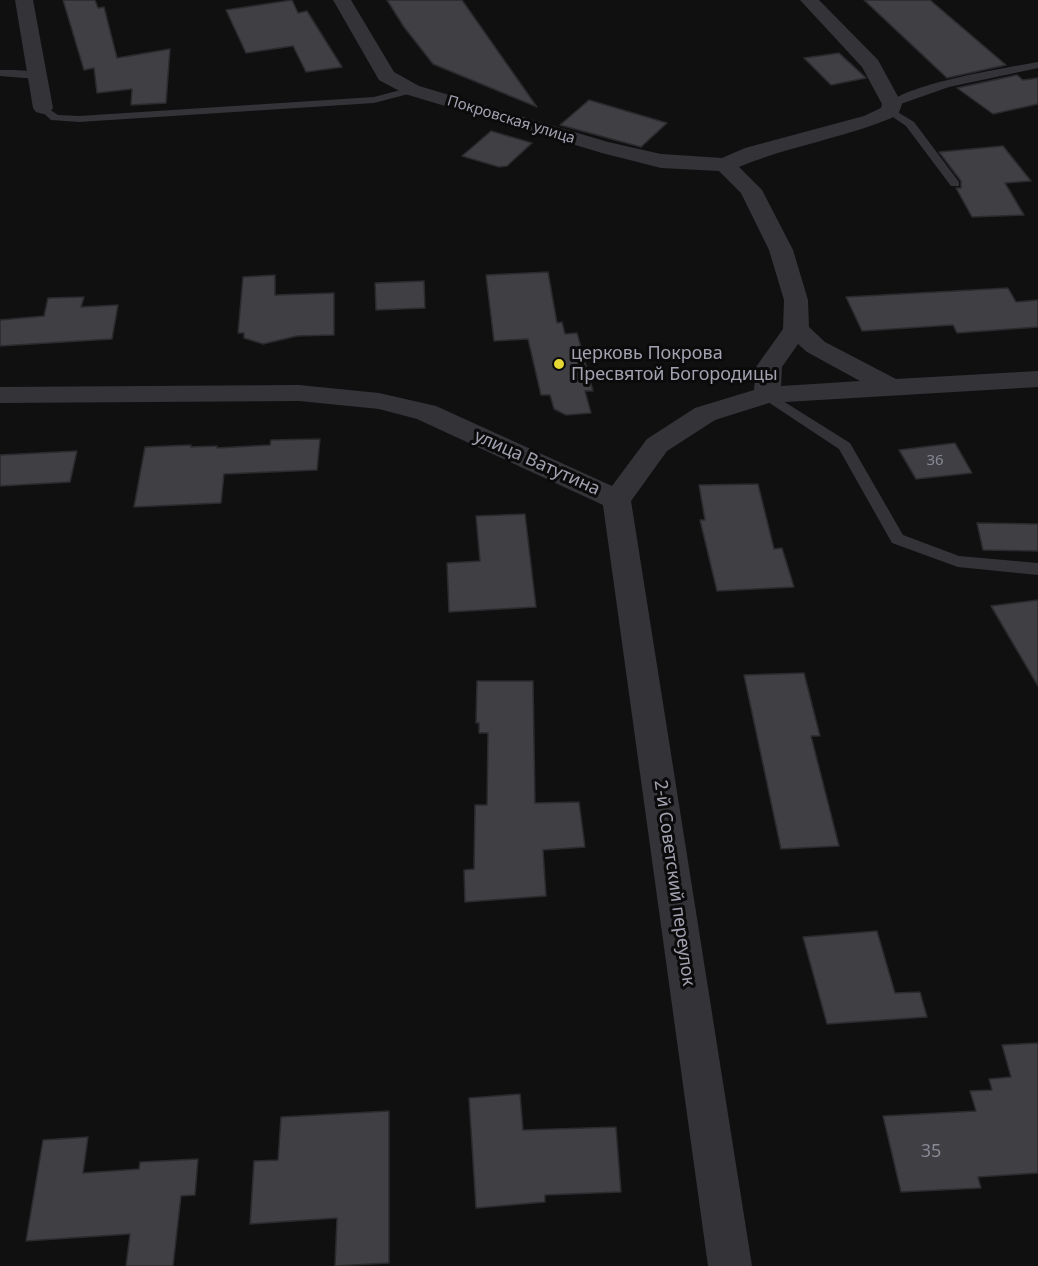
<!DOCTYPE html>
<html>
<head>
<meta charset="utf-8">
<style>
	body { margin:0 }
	canvas { display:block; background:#101011 }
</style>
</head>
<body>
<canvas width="1038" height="1266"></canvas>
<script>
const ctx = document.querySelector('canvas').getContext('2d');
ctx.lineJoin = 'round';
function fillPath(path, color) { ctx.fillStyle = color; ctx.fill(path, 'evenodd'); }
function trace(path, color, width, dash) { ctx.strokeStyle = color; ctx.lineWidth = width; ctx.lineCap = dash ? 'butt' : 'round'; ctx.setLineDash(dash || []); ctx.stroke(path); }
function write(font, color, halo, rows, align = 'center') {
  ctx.font = font + ' "Noto Sans",sans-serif'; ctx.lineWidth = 6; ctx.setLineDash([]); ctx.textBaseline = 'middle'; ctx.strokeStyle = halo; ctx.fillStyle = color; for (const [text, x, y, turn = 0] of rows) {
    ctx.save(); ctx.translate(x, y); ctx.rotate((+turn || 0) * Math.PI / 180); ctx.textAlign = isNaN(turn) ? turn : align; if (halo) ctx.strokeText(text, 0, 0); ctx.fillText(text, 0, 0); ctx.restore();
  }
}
const building = new Path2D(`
	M63 0H95L98 8 104 7 117 58 170 49 166 103 131 105 132 89 97 93 94 68 84 70Z
	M292 0 298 13 307 11 342 67 306 72 293 46 246 53 226 10Z
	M387 0H462L537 107 433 64 404 27Z
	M864 0H930L1006 65 947 78Z
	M839 53 864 76 866 78 831 85 804 58Z
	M1017 75 1023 80 1038 78V104L993 114 957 88Z
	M589 100 667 123 641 147 560 125Z
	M491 131 532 143 507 166 499 167 462 156Z
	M1003 146 1031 181 1005 183 1024 215 972 217 956 188H961V181L939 152Z
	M548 272 557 323 562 322 565 334 577 333 593 391H585L591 413 566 415 554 409 550 395H541L528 339 494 341 486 275Z
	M275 275V295L334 293V335L297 336 263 344 244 338V333H238L243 277Z
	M424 281 425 308 376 310 375 283Z
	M1008 288 1016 302 1038 300V327L957 333 953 325 862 331 846 297Z
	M84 297 81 307 118 305 112 339 0 346V320L44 316 48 298Z
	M320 439 317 470 224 474 221 503 134 507 145 447 191 445V447L217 446V448L270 445 271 440Z
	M955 443 972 473 916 479 899 450Z
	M77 451 70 482 0 486V455Z
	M758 484 774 549 782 548 794 587 717 591 700 520H705L699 485Z
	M525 514 536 607 449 612 447 563 480 561 476 516Z
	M977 523 1038 524V551L983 550Z
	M1038 600V686L991 606Z
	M804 673 820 736H811L839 846 781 849 744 675Z
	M477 681H533L535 803 579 802 585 847 543 850 546 896 465 902 464 870 474 869 475 805H487L488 733H479V723H476Z
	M877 931 895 993 920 992 927 1017 827 1024 803 937Z
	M1038 1043V1173L978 1177 981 1188 901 1192 883 1116 976 1111 970 1091 992 1090 989 1079 1011 1077 1002 1045Z
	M520 1094 523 1130 616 1127 621 1192 545 1195V1202L476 1208 469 1098Z
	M389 1111V1263L335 1266 337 1218 250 1224 254 1161 278 1160 281 1117Z
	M88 1137 83 1173 139 1169 140 1162 198 1159 195 1195 181 1196 173 1266H126L130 1234 26 1241 43 1140Z`);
const service = new Path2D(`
	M1038 62V68L949 87 892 107 887 104C910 83 1004 68 1038 62Z
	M0 70C14 70 32 69 43 76L38 79 0 76Z
	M412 87 417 90 416 92 374 103 79 122 51 120 38 108 43 105 58 115 79 116 374 97Z
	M891 108 914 122 959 182V186H951L906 126 887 113V109Z
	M767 391 850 443 903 535 959 556 1038 563V575L958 567 892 543 839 449 762 398 760 395 762 392Z`);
const minor = new Path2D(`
	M15 0H33L53 108 50 112 43 114 36 112 33 108Z
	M333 0H351L394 72 419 86 608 142 661 154 722 158 745 148 864 116 881 108 882 104 862 67 800 0H819L878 60 902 104 898 115C847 138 791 145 739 167L762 190 793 250 808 300 809 327 825 342 896 379 1038 371V387L769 403 715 420 667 451 631 501 752 1266H708L603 505 417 419 379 409 299 401 0 403V387L299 385 379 393 436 406 612 486 647 439 695 408 754 390 756 367 783 329 784 300 769 250 741 193 719 171 661 168 602 153 405 94 379 80ZM798 344 807 352 860 381 781 386 782 367Z`);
const markers = [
	[559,364,6,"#e5d834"]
];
const farStreetnames = [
	["Покровская улица",511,120,17]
];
const numberNames = [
	["36",935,461]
];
const poiNames = [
	["церковь Покрова",571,354],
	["Пресвятой Богородицы",571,375]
];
const streetNames = [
	["улица Ватутина",537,463,24],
	["2-й Советский переулок",674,883,82]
];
const nearNumbernames = [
	["35",931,1152]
];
fillPath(building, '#3f3f44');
trace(building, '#2b2a2d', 1.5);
fillPath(service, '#333338');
fillPath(minor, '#333338');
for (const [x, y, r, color] of markers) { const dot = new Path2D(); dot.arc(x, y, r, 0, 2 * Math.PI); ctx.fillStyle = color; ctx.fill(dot); trace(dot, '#0b0b0c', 2); }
write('15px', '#a2a2b1', '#0b0b0c', farStreetnames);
write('15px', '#898996', null, numberNames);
write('18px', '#a2a2b1', '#0b0b0c', poiNames, 'left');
write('18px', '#a2a2b1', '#0b0b0c', streetNames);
write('18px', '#898996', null, nearNumbernames);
</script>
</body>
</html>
